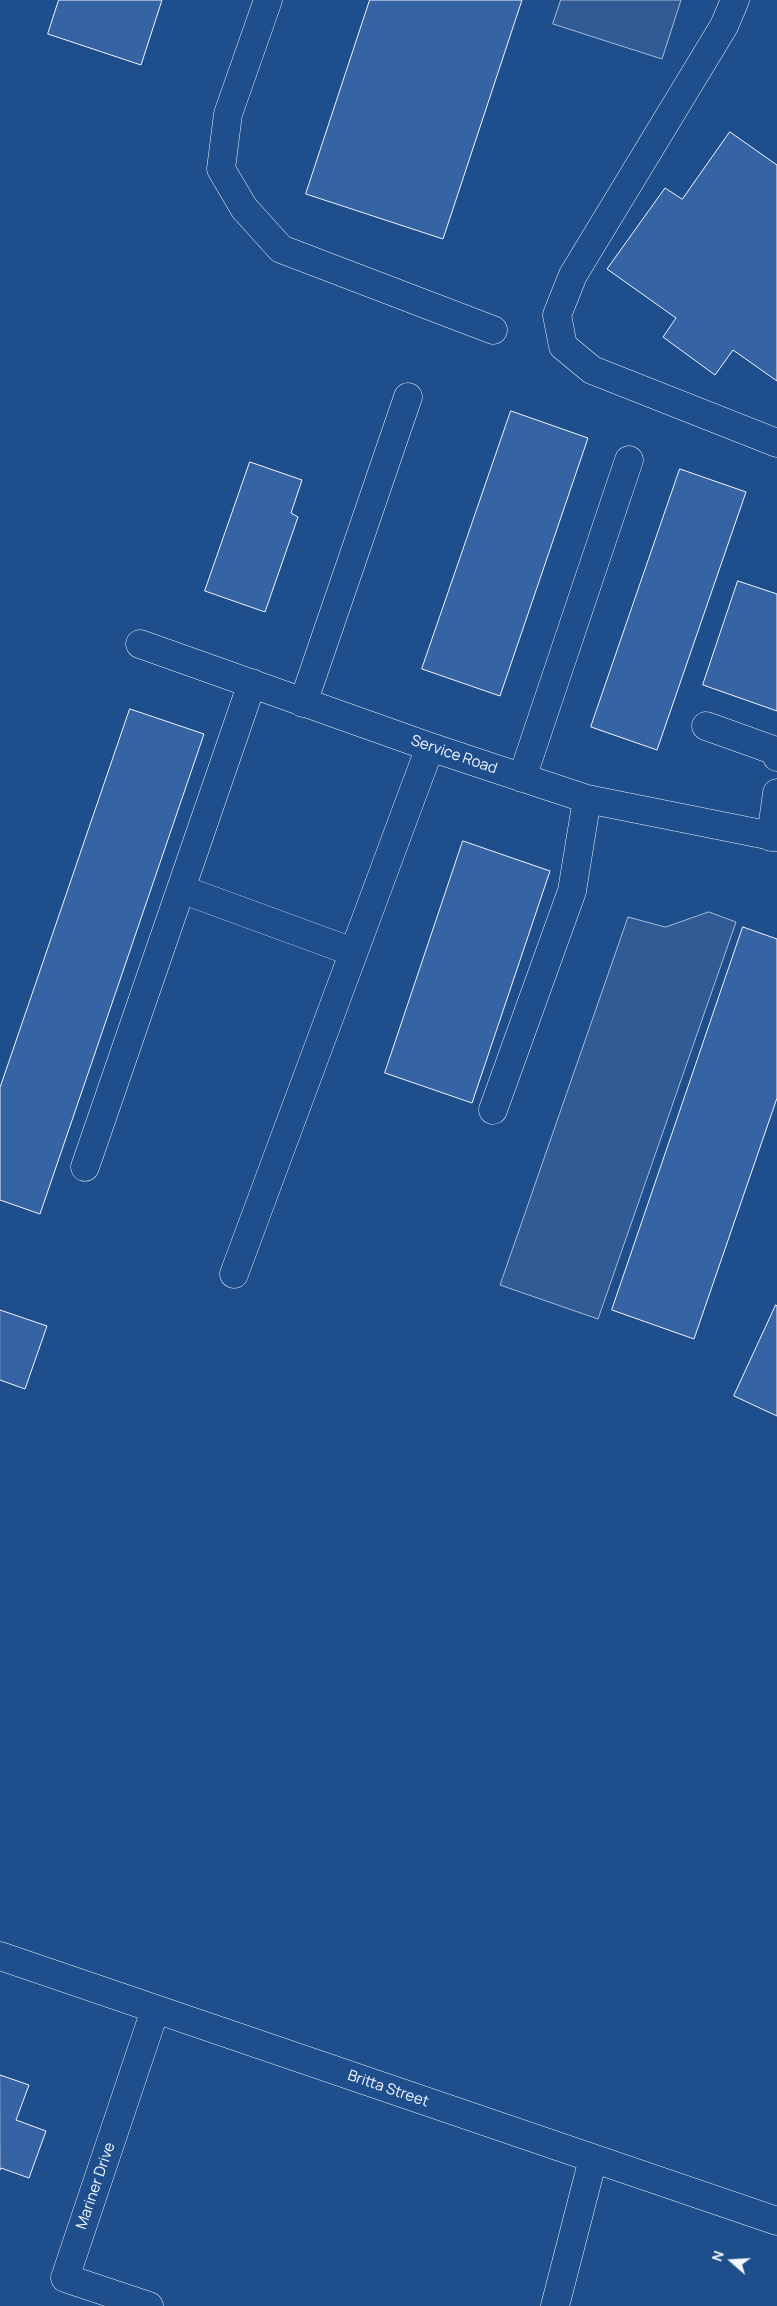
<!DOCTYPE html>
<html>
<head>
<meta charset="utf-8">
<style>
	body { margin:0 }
	#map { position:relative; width:777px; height:2306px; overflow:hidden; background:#1f4e8c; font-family:Manrope,sans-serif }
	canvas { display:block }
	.north { position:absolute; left:707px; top:2236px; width:50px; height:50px; -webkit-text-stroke:4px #1f4e8c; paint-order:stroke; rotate:289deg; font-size:14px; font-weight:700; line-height:20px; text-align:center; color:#f2f6ff }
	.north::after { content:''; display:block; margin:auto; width:18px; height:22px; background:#f2f6ff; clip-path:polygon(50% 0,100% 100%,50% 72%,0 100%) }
</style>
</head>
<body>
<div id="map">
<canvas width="777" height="2306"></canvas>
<div class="north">N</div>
</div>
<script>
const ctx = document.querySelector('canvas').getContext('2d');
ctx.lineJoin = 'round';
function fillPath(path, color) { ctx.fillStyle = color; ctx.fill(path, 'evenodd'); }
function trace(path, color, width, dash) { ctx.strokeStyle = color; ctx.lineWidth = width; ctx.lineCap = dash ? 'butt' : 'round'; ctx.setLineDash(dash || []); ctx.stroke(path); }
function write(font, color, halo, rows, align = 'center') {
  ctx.font = font + ' Manrope,sans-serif'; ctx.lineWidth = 4; ctx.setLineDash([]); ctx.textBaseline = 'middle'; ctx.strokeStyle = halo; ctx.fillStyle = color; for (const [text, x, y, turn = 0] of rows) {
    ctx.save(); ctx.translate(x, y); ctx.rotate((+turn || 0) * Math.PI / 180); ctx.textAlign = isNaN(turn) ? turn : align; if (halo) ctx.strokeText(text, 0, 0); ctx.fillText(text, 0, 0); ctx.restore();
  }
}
const built = new Path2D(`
	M561 0H681L662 59 553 24Z
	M709 912 736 922 598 1319 500 1285 628 917 665 927Z`);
const building = new Path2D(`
	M59 0H162L141 65 48 34Z
	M370 0H522L443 239 306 194Z
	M730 132 777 165V381L733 350 715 375 663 337 676 318 607 269 665 188 682 199Z
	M511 411 588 438 500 696 422 669Z
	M250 462 302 480 291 513 298 517 265 612 205 591Z
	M680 469 746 492 657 750 591 727Z
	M738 581 777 594V711L703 685Z
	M130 709 204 734 40 1214 0 1200V1088Z
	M463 841 550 871 472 1103 385 1073Z
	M743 927 777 939V1098L694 1339 612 1310Z
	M776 1305 777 1306V1416L734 1396Z
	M0 1310 47 1326 25 1389 0 1380Z
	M0 2075 29 2085 16 2120 46 2131 29 2178 1 2168 0 2170Z`);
const minor = new Path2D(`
	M268 0 228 114 221 169 244 208 281 249 493 330
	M735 0 724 26 573 275 557 315 563 346 592 370 777 443
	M140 644 430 747 587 799 777 837
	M303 703 408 397
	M706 726 776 751 777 757
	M522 778 629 460
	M771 837 777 793
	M181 889 353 952
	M493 1110 572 891 587 799
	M85 1167 252 683
	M234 1274 430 747
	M0 1956 777 2221
	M149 2306 65 2278 155 2010
	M555 2306 593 2159`);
const streetNames = [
	["Service Road",454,755,19],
	["Britta Street",388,2089,19],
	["Mariner Drive",96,2186,-71]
];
fillPath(built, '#305b95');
trace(built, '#a8bbd7', 1);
fillPath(building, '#3563a3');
trace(building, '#f2f6ff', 1);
trace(minor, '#f2f6ff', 29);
trace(minor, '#1f4e8c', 28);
write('15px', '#f2f6ff', '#1f4e8c', streetNames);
</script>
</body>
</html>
